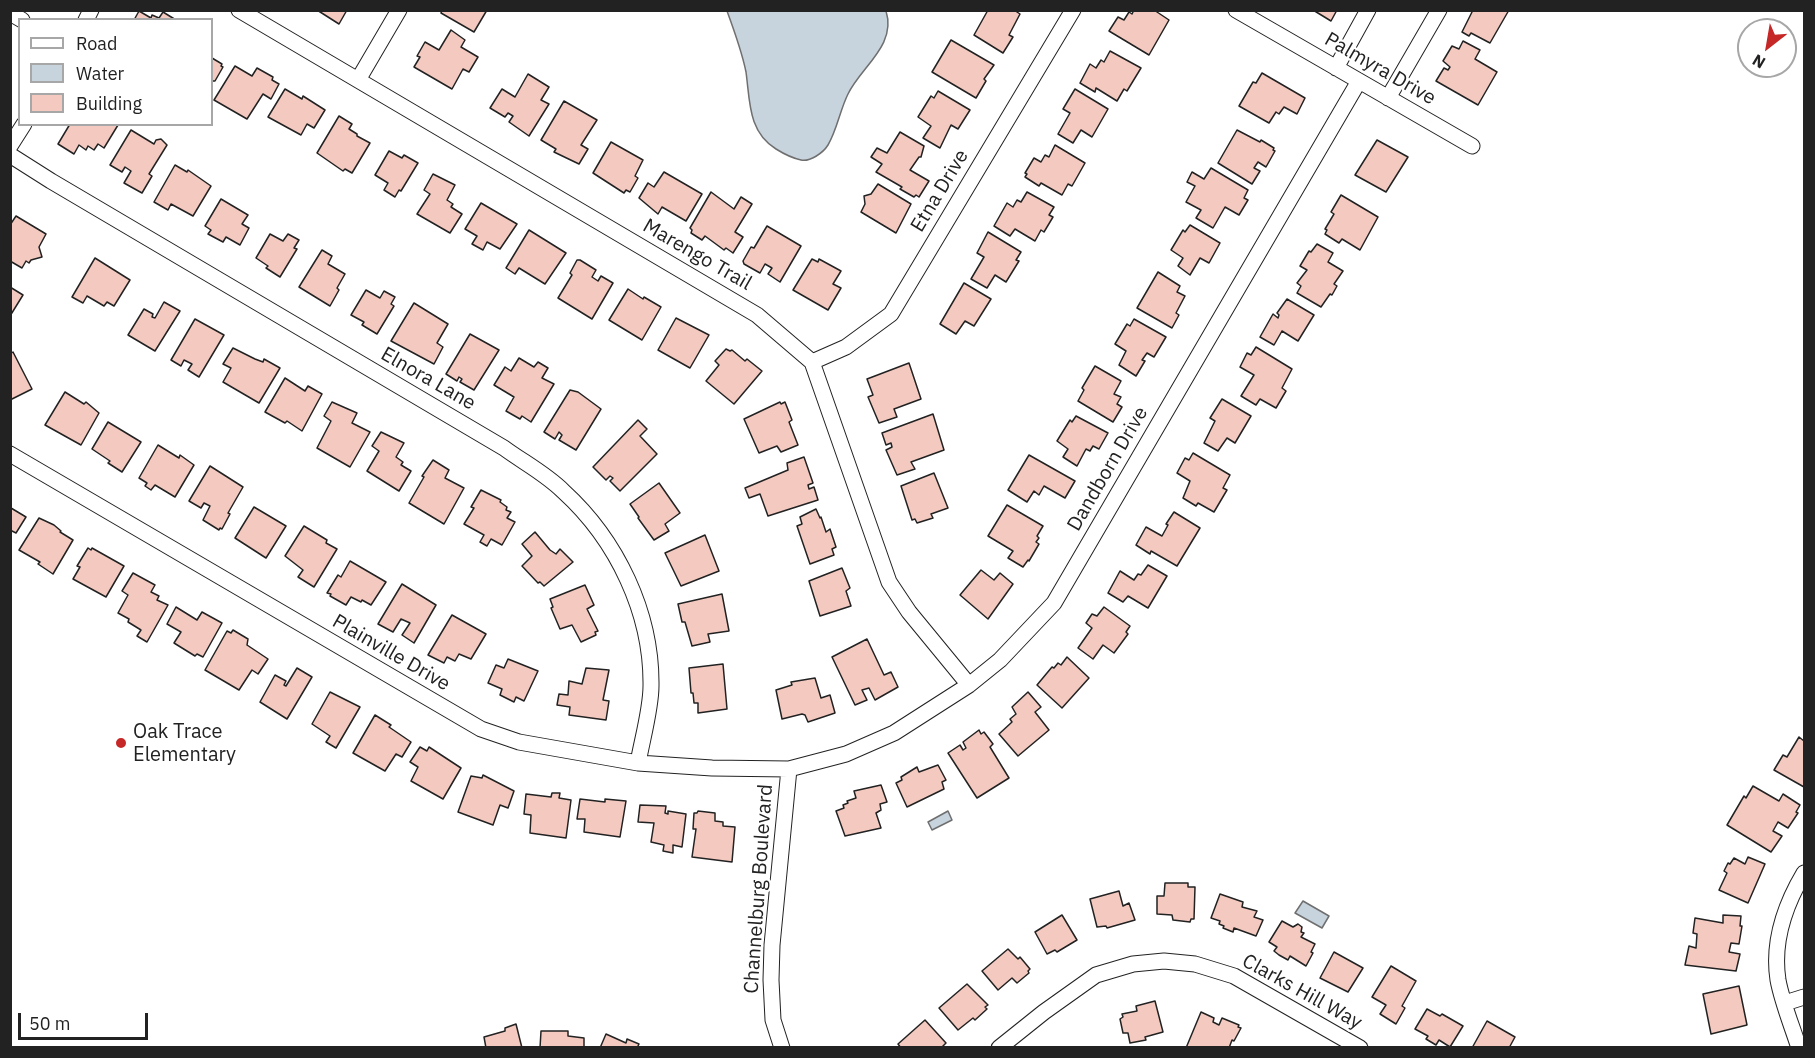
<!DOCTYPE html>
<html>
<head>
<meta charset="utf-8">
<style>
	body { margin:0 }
	#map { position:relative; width:1815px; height:1058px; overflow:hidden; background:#fff; font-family:"IBM Plex Sans",sans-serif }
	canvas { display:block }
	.frame { position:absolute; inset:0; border:12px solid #222; pointer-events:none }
	.legend { position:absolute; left:18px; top:18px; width:195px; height:108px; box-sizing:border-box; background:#fff; border:2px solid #a7a7a7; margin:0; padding:8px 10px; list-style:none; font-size:18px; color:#222 }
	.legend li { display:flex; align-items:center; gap:12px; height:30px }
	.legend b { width:30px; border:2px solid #a7a7a7 }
	.north { position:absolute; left:1737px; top:18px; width:60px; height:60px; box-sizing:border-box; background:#fff; border:2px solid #a7a7a7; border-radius:50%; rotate:211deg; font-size:16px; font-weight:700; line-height:24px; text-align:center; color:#222 }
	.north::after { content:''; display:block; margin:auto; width:21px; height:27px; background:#c62828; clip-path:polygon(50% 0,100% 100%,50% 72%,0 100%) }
	.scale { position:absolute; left:18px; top:1013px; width:130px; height:27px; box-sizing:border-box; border:3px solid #222; border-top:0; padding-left:8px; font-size:18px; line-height:21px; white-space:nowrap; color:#222; -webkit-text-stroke:4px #fff; paint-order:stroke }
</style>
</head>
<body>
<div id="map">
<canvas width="1815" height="1058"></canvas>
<div class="frame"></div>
<ul class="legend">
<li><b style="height:8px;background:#fff"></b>Road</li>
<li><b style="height:16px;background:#c7d3dd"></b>Water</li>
<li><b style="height:16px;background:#f3c9c0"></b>Building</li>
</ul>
<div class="north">N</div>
<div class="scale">50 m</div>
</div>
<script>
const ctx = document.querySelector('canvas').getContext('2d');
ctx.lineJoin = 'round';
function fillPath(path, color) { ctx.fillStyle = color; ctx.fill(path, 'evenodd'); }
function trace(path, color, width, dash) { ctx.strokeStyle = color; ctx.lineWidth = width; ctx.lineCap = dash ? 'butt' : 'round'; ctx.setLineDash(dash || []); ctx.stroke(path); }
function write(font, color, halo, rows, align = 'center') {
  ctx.font = font + ' "IBM Plex Sans",sans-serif'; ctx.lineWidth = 4.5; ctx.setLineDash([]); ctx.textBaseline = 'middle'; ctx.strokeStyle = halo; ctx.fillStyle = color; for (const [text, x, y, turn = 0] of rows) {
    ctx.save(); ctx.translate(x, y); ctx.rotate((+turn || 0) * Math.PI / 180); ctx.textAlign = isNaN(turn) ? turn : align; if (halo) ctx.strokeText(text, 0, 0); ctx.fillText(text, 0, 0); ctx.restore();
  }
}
const water = new Path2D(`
	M727 11H886C897 45 861 67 848 94 840 110 837 130 828 145 823 153 810 162 801 160 792 158 784 154 776 149 748 132 750 101 746 72 742 52 734 30 727 11Z
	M948 811 952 820 932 830 928 822Z
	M1303 901 1329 916 1322 928 1295 913Z`);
const building = new Path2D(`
	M317 10H347L339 24Z
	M442 10H487L474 32 441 13Z
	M988 10H1014L1020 14 1009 35 1013 37 1003 53 974 35Z
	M1134 10H1154L1169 20 1149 55 1109 31 1118 17 1124 20 1129 12 1132 14Z
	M1313 10H1337L1331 21Z
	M1473 10H1509L1490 43 1471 33 1469 36 1462 32Z
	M139 11 151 18 152 15 159 18 163 12 176 20H134Z
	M451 30 465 40 461 47 478 57 469 72 463 69 452 89 414 67 420 57 417 56 425 42 439 50Z
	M951 40 994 65 984 79 986 81 976 98 932 72Z
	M1463 41 1480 50 1475 59 1497 72 1478 105 1436 81 1444 68 1448 70 1450 67 1443 61 1452 46 1459 49Z
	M1110 51 1141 68 1127 91 1124 89 1117 101 1096 88 1095 92 1080 83 1090 64 1096 68 1101 60 1104 62Z
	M212 58 222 64 221 66 223 67 215 81H212Z
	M235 66 252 76 257 68 273 77 272 80 279 84 271 99 263 94 247 119 214 100Z
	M1262 73 1305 98 1297 114 1284 107 1279 114 1276 112 1269 123 1239 106 1253 82 1256 83Z
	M528 74 549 87 541 100 549 104 529 136 509 122 513 116 508 113 505 117 490 108 502 89 515 97Z
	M285 89 302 99 303 96 325 110 314 128 307 124 301 135 268 117Z
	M1075 89 1108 109 1092 137 1081 130 1073 143 1058 134 1070 113 1063 109Z
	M938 91 970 110 958 129 951 125 940 148 923 138 931 126 918 117 931 96 934 98Z
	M564 101 597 120 581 145 588 149 579 164 554 152 556 149 541 140Z
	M339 116 352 124 349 129 357 134V136L370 143 352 173 345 169 343 171 317 153Z
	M70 124H117L118 125 104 148 98 144 94 150 88 146 86 150 79 145 74 154 58 144Z
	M131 130 154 144 156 140 161 139 167 145 149 174 152 176 142 193 124 183 131 171 125 167 122 172 110 165Z
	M1237 130 1260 142 1261 140 1274 148 1273 150 1275 151 1266 167 1258 162 1254 168 1260 171 1252 184 1218 163Z
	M900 132 924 146 921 157H919L910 170 929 181 919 197 916 195 914 197 900 189 902 187 876 172 882 164 871 157 877 148 887 153Z
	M1377 140 1408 157 1386 192 1355 175Z
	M611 142 643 160 635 176 638 178 630 192 626 190 624 193 593 173Z
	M1055 145 1085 163 1072 186 1068 184 1062 195 1041 183 1039 186 1025 177 1027 174 1025 173 1034 158 1041 162 1045 155 1049 157Z
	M389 151 402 158 404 155 418 163 401 191 399 190 395 197 384 190 388 183 375 175Z
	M175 165 187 172 188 170 211 186 193 216 171 204 168 210 154 202Z
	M1211 168 1248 190 1244 198 1248 200 1239 215 1225 207 1213 228 1196 218 1201 210 1186 202 1195 186 1187 182 1192 172 1204 179Z
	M664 172 702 194 686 221 662 207 658 214 639 198 648 183 654 187Z
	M433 174 455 185 447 200 453 204 451 207 462 214 450 233 417 214 430 194 424 190Z
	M878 184 911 204 896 233 861 212 865 204 864 196 871 194Z
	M711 192 734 209 741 197 752 204 735 232 743 237 733 253 726 248 724 250 705 236 702 240 691 233 692 230 690 228Z
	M1027 192 1054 207 1049 215 1053 217 1044 232 1041 230 1035 241 1015 229 1010 236 994 226 1007 203 1013 207 1017 200 1021 202Z
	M1341 195 1378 217 1360 250 1342 239 1339 243 1325 234 1327 230 1325 229 1334 214 1331 212Z
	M221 199 248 215 242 224 249 228 240 245 226 237 223 242 208 234 211 230 205 226Z
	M481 203 517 224 500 249 487 242 483 250 472 244 477 236 465 229Z
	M16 216 46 234 39 247 42 257 31 260 29 263 26 261 22 268 10 261V225Z
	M1190 225 1220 243 1209 263 1200 258 1190 275 1178 266 1183 258 1171 250 1183 230 1185 232Z
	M767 226 801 246 780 282 768 274 772 268 765 264 760 273 744 264 743 261 751 247 754 248Z
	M529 230 566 253 545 284 519 268 515 274 506 268Z
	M988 232 1021 252 1016 260 1019 261 1006 282 995 275 987 288 971 279 984 257 977 253Z
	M270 234 283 241 288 234 299 240 294 248 297 249 280 277 266 268 268 266 256 258Z
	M1317 244 1333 253 1328 262 1343 271 1334 284 1337 286 1332 295 1330 294 1321 307 1297 293 1301 286 1297 283 1307 270 1300 266 1309 251 1311 252Z
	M322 250 332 256 328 264 345 274 337 288 339 290 330 306 299 287Z
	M95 258 130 280 114 306 107 302 104 306 87 296 83 303 72 297Z
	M812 259 818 262 819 259 841 271 833 284 841 288 828 310 793 290Z
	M577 260H580L596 270 592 277 598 281 601 276 613 283 592 319 558 298 572 275 570 273Z
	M1158 272 1180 286 1177 292 1185 296 1176 313 1179 315 1172 328 1137 308Z
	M964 283 991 299 974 326 965 321 956 334 940 324Z
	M10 287 23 295 10 316Z
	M628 289 643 299 644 297 661 307 642 340 609 320Z
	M366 290 380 298 384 291 395 297 391 304 394 306 377 334 362 325 364 322 351 315Z
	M1287 299 1314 315 1298 341 1282 331 1274 345 1260 337 1273 314 1278 318 1279 315 1277 313Z
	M164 302 180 311 155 351 128 335 144 309 153 314 152 317 155 318Z
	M414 303 448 324 437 343 443 347 434 364 391 341Z
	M676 318 709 335 690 368 658 350Z
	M195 319 224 335 199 377 188 370 192 364 184 360 181 366 171 360Z
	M1134 319 1166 337 1154 357 1147 353 1142 360 1145 361 1136 376 1119 365 1126 351 1115 344 1127 324 1130 326Z
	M470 334 499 350 474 390 460 382 462 379 459 377 457 381 446 374Z
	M1256 347 1292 369 1282 388 1286 391 1276 408 1260 399 1256 405 1241 396 1254 375 1240 367 1247 353 1251 355Z
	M233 348 255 359 263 362 264 359 280 368 259 403 223 382 231 368 223 364Z
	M726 349 730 351 732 350 745 361 747 359 762 371 734 404 706 381 719 365 715 361Z
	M13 352 32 389 10 400V354Z
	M519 358 534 367 538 362 548 368 542 378 554 384 531 422 522 416 520 419 506 411 514 397 494 385 505 367 511 371Z
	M909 363 921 399 894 409 897 417 879 423 868 397 873 395 867 379Z
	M1095 366 1121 381 1114 394 1121 397 1117 404 1122 407 1113 422 1078 401 1084 390 1082 388Z
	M285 378 305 391 308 386 322 394 302 431 287 421 285 423 265 412Z
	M570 390 578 392 601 409 576 450 559 440 562 435 559 432 555 439 544 432Z
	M65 392 84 404 86 402 99 413 81 445 45 425Z
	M1222 399 1251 416 1235 443 1227 438 1218 451 1204 443 1215 421 1210 418Z
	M332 402 357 413 352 423 370 432 350 467 317 448 331 421 324 416Z
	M780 402 781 404 785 402 792 420 789 422 798 445 781 452 777 446 759 453 744 419Z
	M933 414 944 450 911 462 915 469 897 475 886 450 892 447 891 443 886 445 882 433Z
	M1076 416 1108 433 1099 449 1093 446 1090 451 1086 449 1077 466 1063 457 1068 449 1057 441 1070 420 1072 422Z
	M638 420 647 429 640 436 657 454 620 491 610 481 613 478 610 476 606 480 593 467Z
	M108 422 141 442 122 472 108 463 110 461 92 449Z
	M381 432 404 443 396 457 403 462 401 465 411 471 399 491 367 471 379 451 372 446Z
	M158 445 179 458 180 455 194 465 175 497 155 485 151 490 145 486 147 483 139 478Z
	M1193 453 1230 475 1223 488 1227 490 1214 512 1198 503 1196 506 1183 498 1190 481 1177 473 1185 458 1189 460Z
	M1029 455 1075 481 1065 498 1044 486 1039 495 1034 491 1027 502 1008 490Z
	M804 457 813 483 808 485 809 489 814 487 818 500 768 516 760 494 749 498 745 488 788 470 787 463Z
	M433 460 449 470 445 478 464 488 444 524 409 503 424 477 422 476Z
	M210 466 243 487 228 513 230 514 222 529 220 528 219 530 203 520 210 506 204 503 201 508 189 501Z
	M934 473 948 508 931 514 933 518 917 523 915 519 912 520 901 486Z
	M659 483 680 513 665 524 669 531 654 540 638 518 639 517 630 504Z
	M481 490 501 500 500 502 507 507 506 510 511 512 507 518 515 522 502 545 491 539 487 546 480 542 484 535 464 524 474 508 471 507Z
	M1007 505 1043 526 1037 536 1039 538 1036 542 1039 544 1029 561 1028 560 1023 567 1008 558 1013 551 988 536Z
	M254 507 286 526 266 558 235 538Z
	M11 508 26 517 16 533 10 530Z
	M816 509 820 518 821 517 826 532 830 529 836 547 832 549 834 555 810 564 797 526 802 524 800 517Z
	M1174 512 1200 528 1177 566 1151 551 1150 554 1136 545 1146 527 1162 536 1168 525 1166 524Z
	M39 518 54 525 61 531 60 532 73 540 53 574 38 564 40 562 19 550Z
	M304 526 327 540 326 543 337 549 314 587 298 577 303 570 285 556Z
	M535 532 550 550 556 554 560 549 573 562 544 586 540 582 538 583 522 566 532 556 522 544Z
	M705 535 719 571 681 586 665 553Z
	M88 548 91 550 92 548 124 566 106 597 73 579 80 567 77 566Z
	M350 561 386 582 371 605 362 600 361 602 351 597 346 605 330 596 331 594 327 593 338 575 341 577Z
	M1148 565 1167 576 1148 608 1128 596 1123 602 1108 593 1120 571 1134 580 1138 574 1141 575Z
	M842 568 850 588 846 591 851 606 820 616 809 581Z
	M981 570 994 580 1000 573 1013 584 988 619 960 595Z
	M133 573 155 585 151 592 159 596 157 600 168 605 147 642 137 636 141 630 128 622 129 619 118 613 128 595 122 591Z
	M402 584 436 605 414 643 402 635 410 623 401 619 393 632 378 624Z
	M585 585 594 605 587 609 598 631 595 632 596 635 581 642 572 625 560 629 551 608 553 607 550 599Z
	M722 594 729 631 708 634 710 642 692 646 685 622H682L678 604Z
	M176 607 197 620 202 612 222 623 203 657 197 654 195 656 174 643 181 632 167 624Z
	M1104 607 1130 626 1126 632 1128 634 1114 653 1103 645 1093 659 1078 648 1092 628 1086 623 1092 614 1097 616Z
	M452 615 486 634 471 659 459 654 455 661 447 657 444 663 428 655Z
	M233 630 248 639 247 645 268 659 258 674 252 670 239 690 205 670 227 631 231 633Z
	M867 639 884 675 891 672 898 687 875 700 869 688 862 690 867 700 855 705 832 657Z
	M1067 657 1089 678 1062 708 1037 685 1052 667 1054 668 1058 663 1061 665Z
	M508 659 538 671 524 701 516 697 514 702 500 695 502 689 488 683 496 665 504 668Z
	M723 664 727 709 698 713V703H694L693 693H691L689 668Z
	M297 668 312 677 287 719 260 702 275 675 286 681 284 685 286 686Z
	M586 668 609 670 603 700 609 701 606 720 569 715 570 707 557 705 559 694 568 695 569 681 582 684Z
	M815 678 821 698 830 695 835 713 808 722 805 715 802 714 782 719 776 690 792 685 791 682Z
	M330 692 360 707 336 748 326 742 330 736 312 724Z
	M1028 692 1041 707 1035 712 1049 730 1018 756 999 734 1012 722 1010 719 1016 714 1012 707Z
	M375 715 391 725 389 727 411 742 402 757 396 754 385 771 353 753Z
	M979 730 981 734 984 732 993 744 990 747 1009 778 977 798 948 753 960 745 963 750 966 748 963 742Z
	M1799 737 1804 741V787L1774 770 1783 755 1787 757Z
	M420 747 427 751 429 747 461 768 443 799 411 781 418 767 410 762Z
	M938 765 946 780 942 782 944 789 907 807 896 783 902 780 901 777 917 767 919 772Z
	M483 775 514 791 508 808 500 805 493 825 458 812 471 776 482 778Z
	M881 785 887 802 880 804 881 810 876 813 881 828 845 836 836 811 844 808 843 805 848 803 847 801 856 798 854 791Z
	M1753 786 1779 801 1783 794 1800 805 1796 812 1798 813 1788 828 1778 822 1773 831 1782 836 1771 852 1727 825 1744 796 1746 798Z
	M552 793H560L559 798 571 800 566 838 530 833 531 815 524 814 526 794 551 797Z
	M580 799 605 802V799L626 801 620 837 584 832 585 819H577Z
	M640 805 666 806 665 813 668 814V811L686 814 682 847 673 845V853L663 851 664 845 651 842 654 823 638 822Z
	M698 811 715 813V821L723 822V826L735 827 732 862 692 857 696 829H693L694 813H697Z
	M1748 857 1765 864 1748 903 1719 890 1727 873 1724 871 1728 863 1730 864 1734 858 1745 864Z
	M1165 883H1188V887H1195L1194 919H1191L1190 922 1173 920 1172 915 1157 914V896H1164Z
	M1119 891 1123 906 1129 903 1135 920 1107 928 1106 926 1097 927 1090 899Z
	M1220 894 1243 902 1242 907 1257 911 1254 917 1263 920 1256 936 1234 928 1233 932 1223 928 1224 926 1219 924 1220 921 1211 918Z
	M1062 915 1077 940 1057 952 1055 950 1047 954 1035 932Z
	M1723 915 1741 916 1740 926H1742L1739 944 1731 943 1729 952 1740 954 1736 971 1685 965 1689 946 1696 948 1697 934 1693 933 1695 918 1723 923Z
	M1282 921 1293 927 1298 924 1302 927 1301 932 1304 933 1301 937 1315 944 1311 952 1313 953 1306 966 1290 956 1288 960 1279 955 1274 951 1277 947 1269 942Z
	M1008 949 1018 959 1020 957 1030 969 1028 971 1029 973 1017 983 1012 978 998 990 982 971Z
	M1334 952 1363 968 1348 992 1320 978Z
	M1391 966 1416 981 1402 1006 1405 1008 1396 1024 1380 1014 1386 1005 1372 997Z
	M967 984 988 1005 985 1007 987 1009 975 1020 973 1018 958 1030 939 1008Z
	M1739 986 1747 1025 1711 1034 1703 994Z
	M1155 1001 1163 1032 1145 1037 1146 1040 1130 1043 1128 1033H1123L1120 1019 1123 1017 1122 1014 1137 1011 1136 1006Z
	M1427 1009 1440 1016 1442 1014 1463 1026 1450 1047 1439 1040 1436 1045 1426 1039 1428 1036 1415 1029Z
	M1201 1012 1214 1018 1213 1022 1219 1025 1222 1018 1239 1025 1238 1027 1241 1028 1234 1041 1232 1040 1229 1048H1186Z
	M925 1020 946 1043 941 1048H901L898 1044Z
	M1487 1021 1515 1037 1509 1048H1472Z
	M516 1024 522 1048H486L484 1037 505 1031V1028Z
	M541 1031H568V1036L584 1038V1048H540Z
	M606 1034 626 1043 627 1039 639 1044 637 1048H600Z`);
const minor = new Path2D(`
	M239 10 757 315 812 362 889 582 909 612 969 685
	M1236 10 1472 146
	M10 13 22 20
	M86 20 91 10
	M1336 68 1368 10
	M358 80 399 10
	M1388 98 1439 10
	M10 146 24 124
	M10 155 51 181 504 448C523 462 546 474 563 491 617 540 652 613 651 686 651 709 642 740 638 763
	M812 362 846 347 891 314 1073 10
	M10 454 481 729 519 742 638 763 712 768 789 769 846 754 894 733 969 685 1000 660 1054 603 1359 81
	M1785 1003 1804 997
	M782 1048 773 1020 771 980 772 945 789 769
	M999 1048 1044 1012 1096 975 1133 964 1164 961 1195 964 1234 976 1360 1048
	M1799 1048C1792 1026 1782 1002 1778 980 1772 941 1785 905 1804 873`);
const markers = [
	[121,743,6,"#c62828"]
];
const streetNames = [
	["Palmyra Drive",1380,69,30],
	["Etna Drive",940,191,-59],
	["Marengo Trail",697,255,30],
	["Elnora Lane",428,379,30],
	["Dandborn Drive",1108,469,-60],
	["Plainville Drive",391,653,30],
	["Channelburg Boulevard",759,889,-86],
	["Clarks Hill Way",1302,992,29]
];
const poiNames = [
	["Oak Trace",133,732],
	["Elementary",133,755]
];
fillPath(water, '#c7d3dd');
trace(water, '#6f6f6f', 1.5);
fillPath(building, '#f3c9c0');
trace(building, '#222', 1.5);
trace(minor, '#222', 17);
trace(minor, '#fff', 15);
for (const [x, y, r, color] of markers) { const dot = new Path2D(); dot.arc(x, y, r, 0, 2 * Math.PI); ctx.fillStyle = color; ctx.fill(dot); trace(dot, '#fff', 2); }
write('20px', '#222', '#fff', streetNames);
write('20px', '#222', '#fff', poiNames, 'left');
</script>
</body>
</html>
